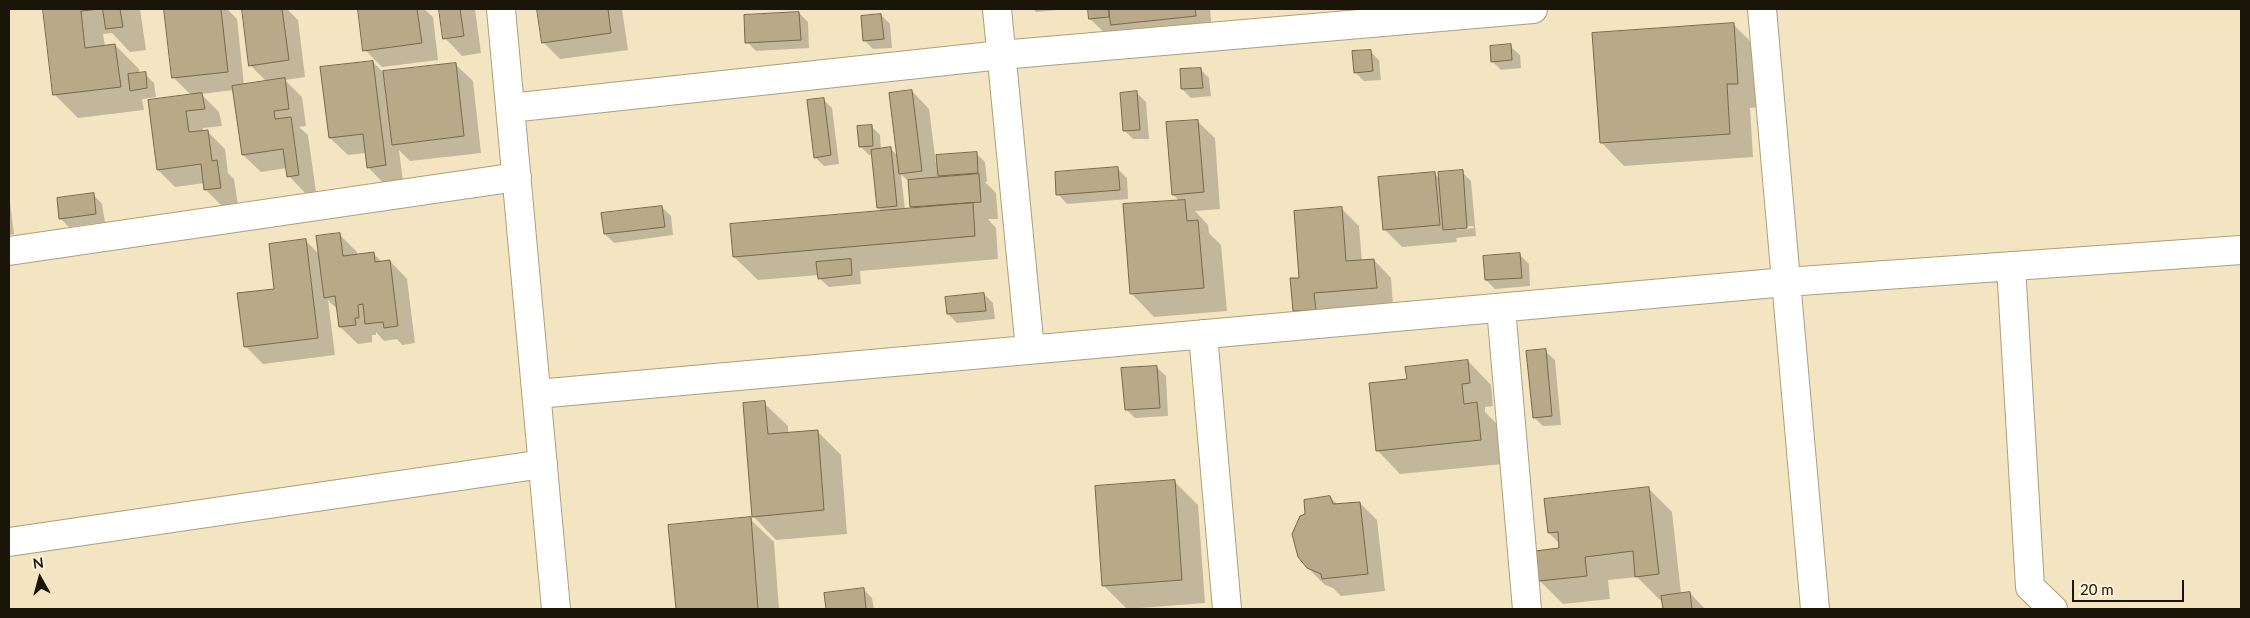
<!DOCTYPE html>
<html>
<head>
<meta charset="utf-8">
<style>
	body { margin:0 }
	#map { position:relative; width:2250px; height:618px; overflow:hidden; background:#f4e5c2; font-family:Lato,sans-serif }
	canvas { display:block }
	.frame { position:absolute; inset:0; border:10px solid #1a1508; pointer-events:none }
	.north { position:absolute; left:15px; top:553px; width:50px; height:50px; -webkit-text-stroke:4px #fff2d6; paint-order:stroke; rotate:353deg; font-size:14px; font-weight:700; line-height:20px; text-align:center; color:#1a1508 }
	.north::after { content:''; display:block; margin:auto; width:18px; height:22px; background:#1a1508; clip-path:polygon(50% 0,100% 100%,50% 72%,0 100%) }
	.scale { position:absolute; left:2072px; top:580px; width:112px; height:22px; box-sizing:border-box; border:2px solid #1a1508; border-top:0; padding-left:6px; font-size:15px; line-height:18px; white-space:nowrap; color:#1a1508; -webkit-text-stroke:4px #fff2d6; paint-order:stroke }
</style>
</head>
<body>
<div id="map">
<canvas width="2250" height="618"></canvas>
<div class="frame"></div>
<div class="north">N</div>
<div class="scale">20 m</div>
</div>
<script>
const ctx = document.querySelector('canvas').getContext('2d');
ctx.lineJoin = 'round';
function fillPath(path, color) { ctx.fillStyle = color; ctx.fill(path, 'evenodd'); }
function trace(path, color, width, dash) { ctx.strokeStyle = color; ctx.lineWidth = width; ctx.lineCap = dash ? 'butt' : 'round'; ctx.setLineDash(dash || []); ctx.stroke(path); }
const shadow = new Path2D(`
	M44 9H140L146 50 130 52 112 33 103 34 105 46 115 45 139 69V74H145L154 83 156 97 142 99 144 110 78 118 54 94Z
	M166 9H227L237 19 244 85 267 82 250 65 243 9H287L298 20 305 77 285 80 302 97 306 126 299 127 308 135 316 192 306 194 289 176 287 168 261 172 243 155 234 90 201 94 219 112 222 126 203 128V132L207 131 225 149 228 173 234 179 238 205 223 207 206 190 205 183 175 187 158 170 192 96 173 77Z
	M359 9H424L433 17 438 60 382 67 365 50Z
	M441 9H475L481 53 462 56 445 38Z
	M538 9H622L628 50 560 59 543 42Z
	M1033 9H1069L1036 12Z
	M1090 9H1210L1212 33 1108 36 1090 19Z
	M799 13 808 22 809 48 756 51 747 42Z
	M881 15 890 24 892 48 873 49 864 40Z
	M1733 24 1757 48 1761 107 1750 108 1753 157 1624 166 1601 142Z
	M1510 46 1520 55 1521 68 1501 70 1492 61Z
	M1370 51 1379 60 1381 80 1364 81 1355 72Z
	M373 62 383 72 455 64 473 81 481 153 410 161 399 150 403 182 385 185 368 167 366 153 348 155 330 138Z
	M1200 69 1209 78 1211 96 1191 98 1182 89Z
	M912 91 929 109 936 164 976 153 985 162 987 182H985L996 193 998 219H988L996 228 998 259 860 271 861 284 829 287 819 278V275L758 280 734 257 883 212 878 208 873 155H869L860 146 871 126 880 135 881 150 891 149 898 156ZM901 174 909 182 911 206 914 209 905 210Z
	M1137 93 1146 102 1149 139H1133L1124 130Z
	M823 99 832 108 839 164 824 166 815 157Z
	M1197 121 1215 138 1220 209 1195 211 1208 225 1209 233 1221 245 1227 311 1154 317 1131 293 1180 202 1173 194Z
	M1118 169 1127 178 1128 199 1067 204 1058 194Z
	M1462 172 1471 181 1476 236 1456 238 1457 242 1402 247 1384 229 1435 174 1440 179ZM1473 226 1474 228 1456 230V227Z
	M93 194 102 204 105 222 69 227 60 218Z
	M9 195 14 234 9 235Z
	M662 207 671 216 673 235 614 243 605 234Z
	M1341 208 1359 226 1362 261 1374 260 1391 278 1393 305 1312 328 1294 311 1301 279Z
	M340 235 357 252V256L374 254 382 262 390 261 407 279 415 343 402 345 397 339 384 341 376 332V335H372V342L358 344 340 327 338 310 328 300 335 355 263 364 245 346 275 290 306 241 320 255Z
	M1519 254 1529 264 1530 286 1495 289 1486 280Z
	M984 294 993 303 995 319 957 323 948 314Z
	M1545 351 1555 360 1561 425 1543 426 1534 417Z
	M1468 361 1491 385 1493 406 1485 407V412L1500 427 1503 464 1400 474 1377 450 1408 380Z
	M1156 367 1166 376 1168 416 1135 418 1126 409Z
	M764 403 788 426V434L817 431 841 455 847 534 776 540 753 516Z
	M1174 481 1198 505 1205 603 1127 609 1104 586Z
	M1648 488 1672 512 1681 594 1690 593 1705 609H1664L1663 599 1660 600 1637 577 1608 580 1610 599 1563 604 1540 581 1561 549 1560 544 1549 533Z
	M1330 497 1338 505 1360 503 1377 520 1385 591 1341 596 1333 588 1325 585 1302 562 1293 534 1306 514Z
	M750 519 774 542 779 609H677L669 526Z
	M863 589 872 598 874 609H827L825 594Z`);
const building = new Path2D(`
	M43 9H100L81 11 85 48 115 44 121 87 53 95Z
	M103 9H120L123 27 106 29Z
	M164 9H221L228 72 172 78Z
	M242 9H282L289 60 249 66Z
	M358 9H417L422 43 363 51Z
	M439 9H460L464 36 443 39Z
	M537 9H608L611 33 542 43Z
	M1088 9H1109V17L1089 19Z
	M1109 9H1195L1196 16 1111 25Z
	M799 12 801 40 745 43 744 15Z
	M881 14 884 39 863 41 861 16Z
	M1734 23 1738 84H1727L1730 134 1600 143 1592 33Z
	M1511 44 1512 60 1491 62 1490 46Z
	M1371 50 1373 71 1354 73 1352 51Z
	M373 61 386 165 367 168 363 134 329 138 320 67Z
	M456 63 464 136 392 145 383 71Z
	M1201 68 1203 88 1181 89 1180 69Z
	M146 72 147 88 130 91 128 74Z
	M285 78 289 109 274 111 275 119 291 117 299 175 287 177 283 149 242 155 232 86Z
	M912 90 922 171 899 174 889 93Z
	M1137 91 1140 130 1123 131 1120 93Z
	M202 93 205 109 186 111 189 132 208 130 212 161 217 160 221 188 204 190 201 164 157 170 148 100Z
	M824 98 831 155 814 158 807 100Z
	M1198 120 1204 192 1172 195 1166 122Z
	M872 125 873 146 859 147 857 126Z
	M891 147 897 206 877 208 871 150Z
	M977 152 978 173 938 176 936 155Z
	M1118 167 1120 190 1056 195 1055 172Z
	M1463 170 1467 228 1443 230 1438 172Z
	M1435 172 1440 225 1383 230 1378 177Z
	M979 174 981 202 910 207 908 180Z
	M94 193 96 214 59 219 57 198Z
	M1185 200 1187 221 1198 220 1204 288 1130 294 1123 204Z
	M973 203 975 236 733 257 730 224Z
	M662 206 665 227 604 234 601 213Z
	M1342 207 1346 261 1374 259 1377 288 1314 293 1316 310 1293 311 1290 278H1299L1294 211Z
	M340 233 343 256 374 252 375 262 390 260 398 326 384 328 383 322 365 324 363 304 358 305 359 318H355L356 325 339 327 335 296 324 298 316 236Z
	M306 239 318 338 244 347 237 293 274 289 269 244Z
	M1520 253 1522 278 1485 280 1483 256Z
	M851 259 852 275 818 279 816 262Z
	M984 293 986 311 947 314 945 297Z
	M1546 349 1552 416 1533 418 1526 351Z
	M1468 360 1470 383 1462 384 1464 404 1477 402 1481 440 1376 451 1369 383 1407 379 1405 367Z
	M1157 366 1160 408 1125 410 1121 368Z
	M765 401 768 434 818 430 824 510 752 517 743 403Z
	M1175 480 1182 580 1102 586 1095 486Z
	M1649 487 1659 574 1635 577 1633 551 1585 557 1587 576 1539 581 1535 551 1559 548 1558 532 1548 533 1544 499Z
	M1330 496 1333 504 1360 502 1368 574 1322 579 1321 574 1307 568 1298 557 1292 534 1300 516 1305 514 1304 500Z
	M751 517 758 609H676L668 525Z
	M864 588 866 609H826L824 593Z
	M1690 592 1692 609H1663L1661 596Z`);
const minor = new Path2D(`
	M501 9 556 609
	M997 9 1030 350
	M1762 9 1815 609
	M510 108 1001 55 1533 9
	M9 251 517 177
	M2011 266 2030 587 2053 609
	M1501 308 1527 609
	M1203 334 1227 609
	M537 394 1786 282 2241 250
	M9 542 543 464`);
fillPath(shadow, '#0003');
fillPath(building, '#b8a988');
trace(building, '#766849', 1);
trace(minor, '#ad9e7d', 30);
trace(minor, '#fff', 28);
</script>
</body>
</html>
